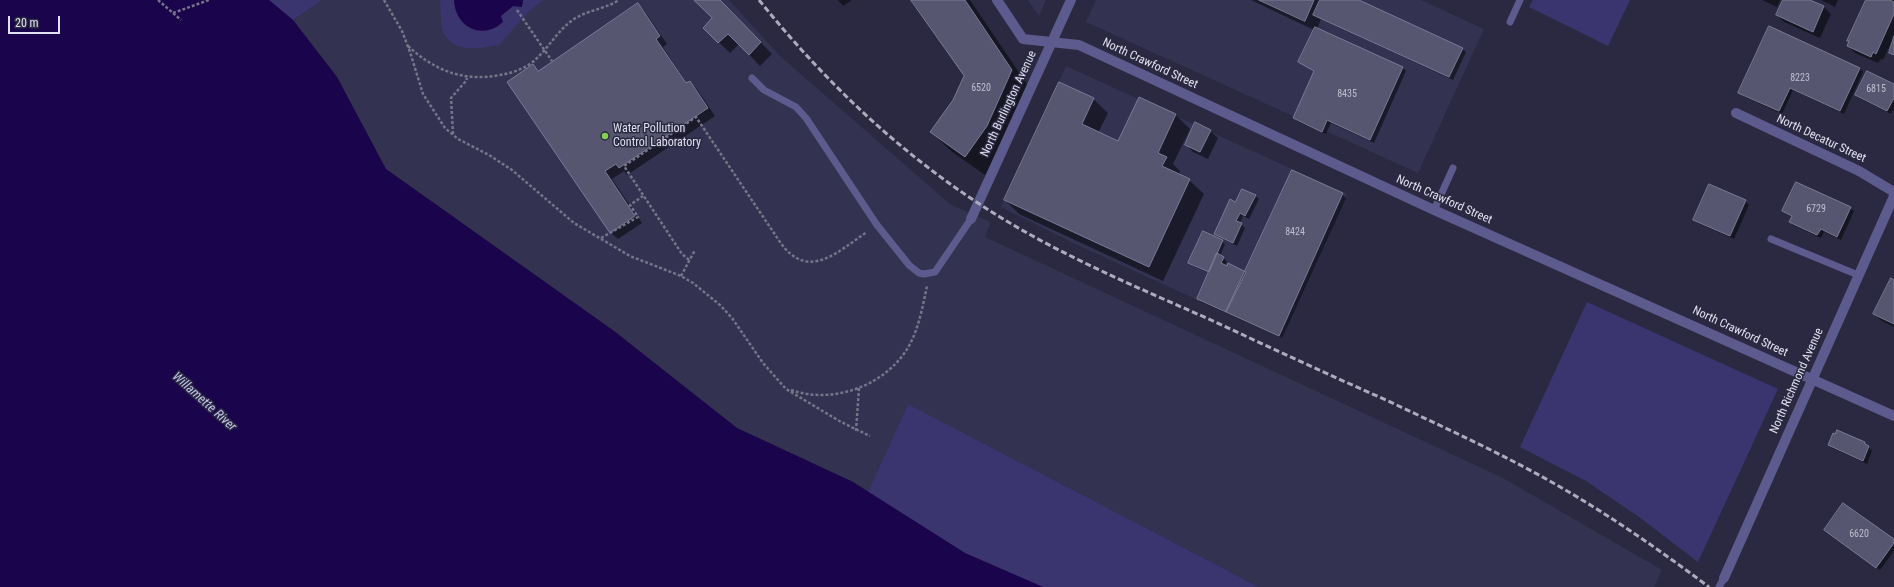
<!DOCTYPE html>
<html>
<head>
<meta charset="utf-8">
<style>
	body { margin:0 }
	#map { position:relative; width:1894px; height:587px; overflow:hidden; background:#2a2941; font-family:"Roboto Condensed",sans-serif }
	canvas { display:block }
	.scale { position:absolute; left:8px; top:16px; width:52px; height:18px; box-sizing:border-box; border:2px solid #e0e0f0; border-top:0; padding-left:5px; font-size:12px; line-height:14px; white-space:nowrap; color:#e0e0f0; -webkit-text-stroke:3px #2a2941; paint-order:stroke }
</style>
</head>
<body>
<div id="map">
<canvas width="1894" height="587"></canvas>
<div class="scale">20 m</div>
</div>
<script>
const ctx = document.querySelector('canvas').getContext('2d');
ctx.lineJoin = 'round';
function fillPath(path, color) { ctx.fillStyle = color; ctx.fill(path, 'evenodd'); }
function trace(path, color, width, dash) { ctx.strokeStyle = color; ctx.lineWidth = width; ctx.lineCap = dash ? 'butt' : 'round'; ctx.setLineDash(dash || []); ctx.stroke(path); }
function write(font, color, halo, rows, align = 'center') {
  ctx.font = font + ' "Roboto Condensed",sans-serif'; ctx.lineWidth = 3; ctx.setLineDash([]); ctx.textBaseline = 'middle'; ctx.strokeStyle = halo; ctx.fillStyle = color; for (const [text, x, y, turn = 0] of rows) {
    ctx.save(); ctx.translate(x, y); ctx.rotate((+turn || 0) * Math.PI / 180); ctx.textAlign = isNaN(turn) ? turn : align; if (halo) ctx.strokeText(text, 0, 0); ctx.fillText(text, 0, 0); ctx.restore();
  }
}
const built = new Path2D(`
	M322 0H729L780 56 951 205 991 222 985 237 1503 478 1662 570 1654 587H1259L908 404 868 492 853 482 737 428 614 331 386 169 337 77 293 20Z
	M1028 0H1046L1039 16Z
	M1096 0H1421L1484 29 1418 173 1086 22Z
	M1066 66 1347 194 1281 338 1073 243 1001 207Z`);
const green = new Path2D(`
	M269 0H322L293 20Z
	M440 0H454L455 6 480 30H488L501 20V16L513 6 523 5V0H543L528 12 499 45C481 48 455 54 444 34 440 26 441 10 440 0Z
	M1533 0H1630L1608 46 1529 7Z
	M1587 302 1778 389 1698 562 1639 517 1586 481 1520 447Z
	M908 404 1259 587H1043L965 553 868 492Z`);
const water = new Path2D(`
	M0 0H269L293 20 337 77 386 169 614 331 737 428 853 482 965 553 1043 587H0Z
	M454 0H523L522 7 513 6 501 16 503 22C482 41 455 27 454 0Z`);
const shadow = new Path2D(`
	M696 0H719L772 54 760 66 739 44 730 53 704 28 714 18Z
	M838 0H852L843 6Z
	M913 0H970L1031 90 1006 145 985 175 951 151 931 132 954 100 965 76Z
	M1251 0H1357L1463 49 1466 52 1453 80 1321 19 1317 29 1403 68 1406 71 1374 143 1331 123 1326 134 1297 121 1294 118 1315 72 1299 62 1314 30Z
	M1762 0H1780L1777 7Z
	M1784 0H1808L1824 7 1831 14 1820 38 1784 22 1777 15Z
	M1821 0H1838L1835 7Z
	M1867 0H1894V56L1891 52 1894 45 1891 43 1883 60 1881 59 1878 63 1855 53 1848 46 1850 42 1848 40Z
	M638 4 645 12 667 44 663 47 687 84 690 82 697 89 715 116 627 175 624 171 612 179 642 223 618 239 610 232 533 66 539 71Z
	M1860 68 1863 72 1844 114 1793 90 1782 114 1743 96 1739 92Z
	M1894 85V108L1891 114 1859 98 1856 95Z
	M1139 98 1176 115 1190 129 1173 164 1180 171 1179 175 1189 180 1204 194 1163 281 1019 214 1005 200 1093 99 1108 113 1098 133 1118 143Z
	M1210 131 1218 138 1208 159 1193 152 1186 144Z
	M1710 185 1745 201 1749 205 1734 239 1698 223 1694 220Z
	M1342 194 1346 198 1282 338 1201 302 1198 299 1209 273 1193 266 1189 262 1222 241 1225 244 1220 256 1227 261 1225 266 1247 273Z
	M1256 196 1259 199 1249 219 1243 216 1240 223 1245 228 1237 246 1219 237 1215 234Z
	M1850 208 1854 211 1841 240 1824 232 1821 238 1793 225 1790 222 1792 217 1783 211Z
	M1894 281V327L1882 321 1874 314Z
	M1865 443 1872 451 1867 464 1832 448 1829 445Z
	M1829 533 1894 540V551L1880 570Z`);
const building = new Path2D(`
	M694 0H720L761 42 749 55 728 34 718 43 703 28 712 18Z
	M911 0H965L1012 70 987 126 965 157 930 132 953 100 964 76Z
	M1259 0H1314L1305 21Z
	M1320 0H1359L1463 48 1449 77 1313 15Z
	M1783 0H1810L1824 6 1813 32 1776 15Z
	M1866 0H1890L1894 2V14L1876 54 1873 52 1871 57 1847 46 1849 41H1847Z
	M638 3 660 36 656 39 686 83 690 81 708 108 619 168 616 164 605 171 635 216 610 233 507 82 533 64 538 71Z
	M1769 26 1860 68 1840 111 1790 88 1779 111 1738 93Z
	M1315 27 1403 67 1370 140 1327 120 1322 132 1293 118 1314 71 1298 62Z
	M1894 36V55L1889 53Z
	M1867 71 1894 84V98L1887 111 1855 95Z
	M1059 82 1094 98 1082 124 1118 141 1139 97 1176 114 1158 153 1167 157 1162 166 1190 179 1149 267 1004 200Z
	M1195 122 1211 130 1200 152 1185 145Z
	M1292 170 1343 193 1279 336 1226 312Z
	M1796 182 1851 207 1837 237 1821 229 1817 235 1789 222 1792 216 1782 211Z
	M1709 184 1746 200 1730 236 1693 220Z
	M1242 189 1256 195 1245 216 1240 213 1236 221 1242 223 1233 243 1214 234 1230 199 1235 202Z
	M1203 231 1223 240 1209 272 1188 263Z
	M1217 253 1224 257 1221 263 1227 266 1228 263 1246 272 1226 312 1197 299Z
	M1891 278 1894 280V324L1873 314Z
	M1837 430 1865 442V444L1869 446 1863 461 1828 445 1833 433 1835 434Z
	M1843 503 1894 539V543L1876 568 1824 530Z`);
const path = new Path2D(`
	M158 0 181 20
	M384 0 402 31 410 52 423 94 445 128 458 139 489 155 512 170 574 223 630 256 681 276 693 283 720 305 732 318 763 363 786 389 841 422 870 436
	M517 10 552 61
	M173 13 209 0
	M408 46C435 71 464 82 500 75 513 73 527 68 536 59 550 46 558 30 574 19 588 10 605 9 619 0
	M453 134 451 98 466 81 467 78
	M601 238 638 217 630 205 643 196
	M689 260 682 254 624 166 696 117 780 242C808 282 837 252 867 232
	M681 276 695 250
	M791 390C834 405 888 385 910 344 919 327 923 305 927 286
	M856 431 859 388`);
const service = new Path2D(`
	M1510 22 1520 0
	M752 78 764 90 796 107 806 118 877 225 909 265 919 273 924 274 935 272 971 219
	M1434 210 1453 168
	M1771 239 1858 275
	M1719 587 1724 578`);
const minor = new Path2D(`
	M997 0 1023 39 1079 45 1434 210 1894 416
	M1736 113 1859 171 1894 192
	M971 219 1071 0
	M1724 578 1894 196`);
const rail = new Path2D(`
	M759 0C822 78 894 148 978 203 1050 251 1132 285 1211 320 1269 347 1327 374 1386 400 1441 426 1496 451 1548 480 1605 512 1657 548 1709 587`);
const markers = [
	[605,136,4,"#81d050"]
];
const numberNames = [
	["8223",1800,78],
	["6520",981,88],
	["6815",1876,89],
	["8435",1347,94],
	["6729",1816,209],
	["8424",1295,232],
	["6620",1859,534]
];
const streetNames = [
	["North Crawford Street",1150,64,25],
	["North Burlington Avenue",1009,104,-65],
	["North Decatur Street",1821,139,25],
	["North Crawford Street",1444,200,24],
	["North Crawford Street",1740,332,25],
	["North Richmond Avenue",1797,381,-66]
];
const poiNames = [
	["Water Pollution",613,129],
	["Control Laboratory",613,143]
];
const waterNames = [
	["Willamette River",204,402,42]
];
fillPath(built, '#333250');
fillPath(green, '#3b356f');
fillPath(water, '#1a044c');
fillPath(shadow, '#0007');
fillPath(building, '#575671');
trace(building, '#7a7a96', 1);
trace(path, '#757489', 2.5, [3, 2]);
trace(service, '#5d5a8d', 7);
trace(minor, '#5d5a8d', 10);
trace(rail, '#acacbe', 3, [6, 3]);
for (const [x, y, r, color] of markers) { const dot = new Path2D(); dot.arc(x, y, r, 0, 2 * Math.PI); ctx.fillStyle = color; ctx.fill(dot); trace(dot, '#2a2941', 1.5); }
write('10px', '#bebed0', null, numberNames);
write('12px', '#e0e0f0', '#2a2941', streetNames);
write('12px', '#e0e0f0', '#2a2941', poiNames, 'left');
write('italic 13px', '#c4c4ee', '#2a2941', waterNames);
</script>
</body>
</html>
